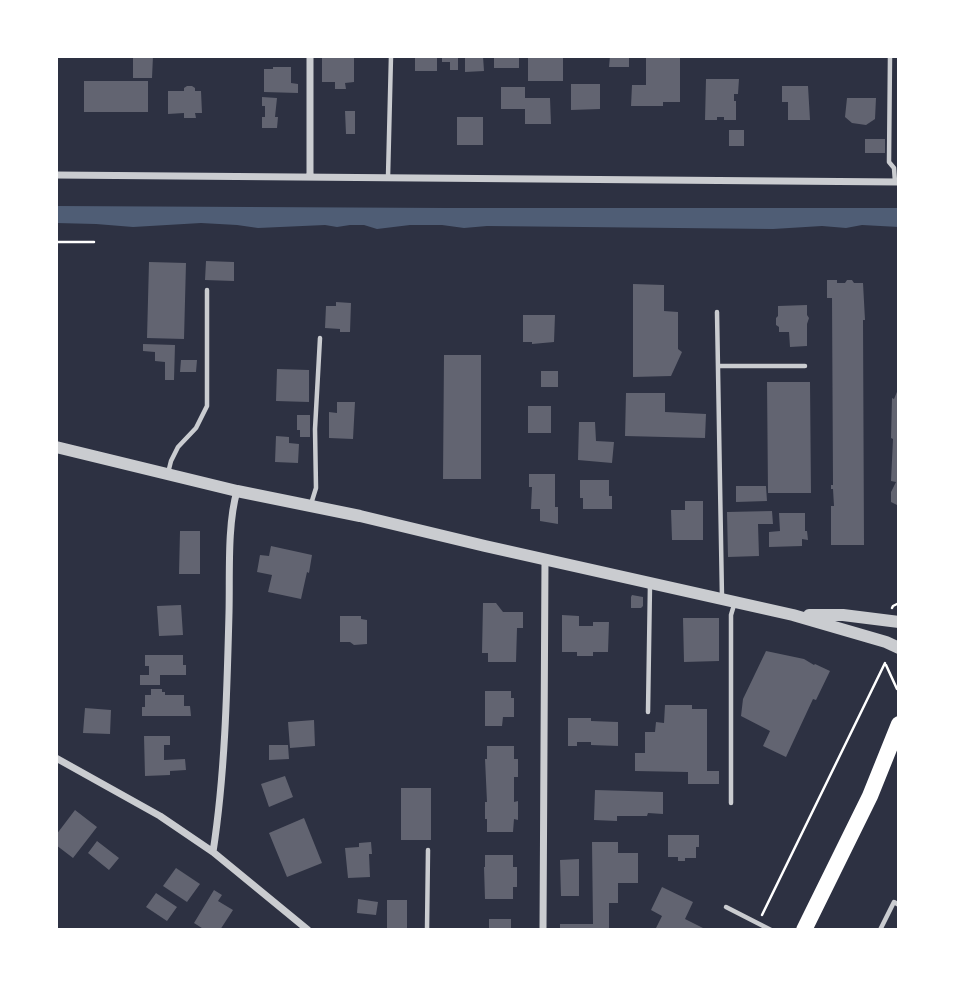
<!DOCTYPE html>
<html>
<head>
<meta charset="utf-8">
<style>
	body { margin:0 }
	#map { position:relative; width:955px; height:986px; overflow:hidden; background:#2d3142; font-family:"Alegreya Sans",sans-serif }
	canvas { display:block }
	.frame { position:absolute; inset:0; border:58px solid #fff; pointer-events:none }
</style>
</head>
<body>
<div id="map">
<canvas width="955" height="986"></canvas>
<div class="frame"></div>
</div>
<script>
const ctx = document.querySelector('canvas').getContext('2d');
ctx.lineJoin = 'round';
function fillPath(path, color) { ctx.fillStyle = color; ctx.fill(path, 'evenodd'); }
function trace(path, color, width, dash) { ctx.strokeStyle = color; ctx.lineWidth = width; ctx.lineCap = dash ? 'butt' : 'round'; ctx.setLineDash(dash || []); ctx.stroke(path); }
const water = new Path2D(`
	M56 206 448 208H899V227L862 225 846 228 822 226 773 229 487 226 464 228 442 225H410L377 229 364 225H350L337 227 325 225 258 228 237 225 201 223 133 227 96 224 56 223Z`);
const building = new Path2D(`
	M133 56H153L152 78H133Z
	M322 56H354V82L345 83 346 89H335V82H322Z
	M415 56H437V71H415Z
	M442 56H458V70H450V62H442Z
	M465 56H483L484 71 465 72Z
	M494 56H519V68H494Z
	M528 56H563V81H528Z
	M610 56H629V67H609Z
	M646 56H680V102H663V106H631L632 85H646Z
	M273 67H291V83L298 84V93L264 92V69H273Z
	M706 79H739L738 94H734V101H736V120H724V117H717V120H705Z
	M84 81H148V112H84Z
	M571 84H600V109L571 110Z
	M187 86H192L195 88V91H201L202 113H195L196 118H184V113L168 114V91H184V88Z
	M782 86H808L810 120H788V102H782Z
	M501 87H525V98H550L551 124H525V109H501Z
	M262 97 277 98 275 117H278L277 128H262V117H265V106H262Z
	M847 98H876L875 119 866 125 852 123 845 117Z
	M345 111H355V134H346Z
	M457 117H483V145H457Z
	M729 130H744V146H729Z
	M865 139H885V153H865Z
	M206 261 234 262V281L205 280Z
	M149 262 186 263 184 339 147 338Z
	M827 280H837V283H845L847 280H852L854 283H863L865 320H863L864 545H831V506H834L833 489H831V485H833L832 298H827Z
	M633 284 664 285V311L678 312V349L682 352 671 376 633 377Z
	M336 302 351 303 350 332H340V329L325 328 326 306H336Z
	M807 305V315L809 318 807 324V346L790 347 789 332H779V327L776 325V318L778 316V306Z
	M523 315H555L554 342 532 344V342H523Z
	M143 344 175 345 174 380H165V362L155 361V352L143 351Z
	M444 355H481V479H443Z
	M181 360H197L196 372H180Z
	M277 369 309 370V402L276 401Z
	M541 371H558V387H541Z
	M767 382H810L811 493H768Z
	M899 387V506L891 502V492L896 482 891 481 893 439 891 438 892 398 894 399Z
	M626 393H665V412L706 414 705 438 625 436Z
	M337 402H355L353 439 329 438V412L337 413Z
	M528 406H551V433H528Z
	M297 415H310V437H300V430H297Z
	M579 422H595L596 441 614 442 612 463 578 460Z
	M276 436 289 437V443L299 444 298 463 275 462Z
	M529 474H555V507H558V524L540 521V509H531L532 487H529Z
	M580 480H609V496H612V509H583V498H580Z
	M736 486H766L767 501 736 502Z
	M685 501H703V540H672L671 510H685Z
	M772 511 773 524H758L759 556 728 557 727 512Z
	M779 513H805V531H807L808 540 802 539V546L769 547V532L780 531Z
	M180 531H200V574H179Z
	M271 546 312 555 309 573 307 572 301 599 268 592 272 575 257 572 260 555 269 556Z
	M632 595 643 597V606L641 608H631V597Z
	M483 603H496L503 612H523V628H517L516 662H488V653H482Z
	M181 605 183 635 159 636 157 606Z
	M562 615 579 616V626H593V622H609L608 652H593V656H577V652H562Z
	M340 616H361V619L367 620V644L354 645 350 642H340Z
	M683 618H719V661L684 662Z
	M766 651 804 659 814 665 815 664 830 671 816 700 813 699 786 757 763 746 770 731 741 716 743 699Z
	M145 655H183V665H186V675H160V685H140V675H149V666H145Z
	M151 689H162V692H165V695H184V706H190L191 716H142V707H145V695H151Z
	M485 691H511V698H514V717H503L502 726H485Z
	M665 705H692V709H707V771H719V784H688V772L635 771V753H645V732H655L656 722 664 723Z
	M85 708 111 710 110 734 83 733Z
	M568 718H591V721L618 722V746L591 745V742H577V746H568Z
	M314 720 315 746 290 748 288 722Z
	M144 736H170V745H164V760L185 759 186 770 170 771V775L145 776Z
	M269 745H288L289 759 269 760Z
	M487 746H514V759H518V777H514V802L518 801V820L514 819 513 832H487V819H485V802H487L485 759H487Z
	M285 776 293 797 269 807 261 784Z
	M401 788H431V840H401Z
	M595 790 663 792V814L648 813 647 816H617V821L594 820Z
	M75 810 97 827 73 858 56 845V835Z
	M304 818 322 863 287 877 269 833Z
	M668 835H699V847H696V858H685V861H678V857H668Z
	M97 841 119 858 109 870 88 853Z
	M371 842 372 854H369L370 877 348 878 345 848 359 847V843Z
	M592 842H618V853H638V883H618V903H609V930H560V924H593Z
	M485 855H513V867H517V887H513V899H485L484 867H485Z
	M579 859V896H561L560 860Z
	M176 868 200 884 187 902 163 886Z
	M662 887 693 902 685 919 707 930H655L662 916 651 910Z
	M214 890 222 895 218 901 233 910 220 930H205L194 923Z
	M156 893 177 907 167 921 146 907Z
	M358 899 378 902 376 915 357 913Z
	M387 900H407V930H387Z
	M489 919H511V930H489Z`);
const path = new Path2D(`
	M56 242H94
	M892 608 893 606 899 603
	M886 665 897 689 899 690
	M762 915 885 663`);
const service = new Path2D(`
	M890 56 889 162 894 168 895 182
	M388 177 391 56
	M717 312 722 598
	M718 366H805
	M168 473 171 461 178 447 196 428 207 406V290
	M311 504 316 488 315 429 320 338
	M648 712 650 584
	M731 803V615L734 605
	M726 907 771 930
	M427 930 428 850
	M880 930 894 902 899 905`);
const minor = new Path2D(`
	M310 56V176
	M56 175 899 182
	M56 758 160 816 213 852 308 930
	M213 852C225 775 227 691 229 613 230 576 227 525 237 491
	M543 930 545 559`);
const tertiary = new Path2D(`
	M56 447 237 491 360 516 485 546 793 615 886 642 899 648
	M809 615H843L899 622`);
const primary = new Path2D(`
	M804 930 870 796 899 724`);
fillPath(water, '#4f5d75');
fillPath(building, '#626471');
trace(path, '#fff', 2.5);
trace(service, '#caccd0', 4.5);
trace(minor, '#caccd0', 7);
trace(tertiary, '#caccd0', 12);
trace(primary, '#fff', 16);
</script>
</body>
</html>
